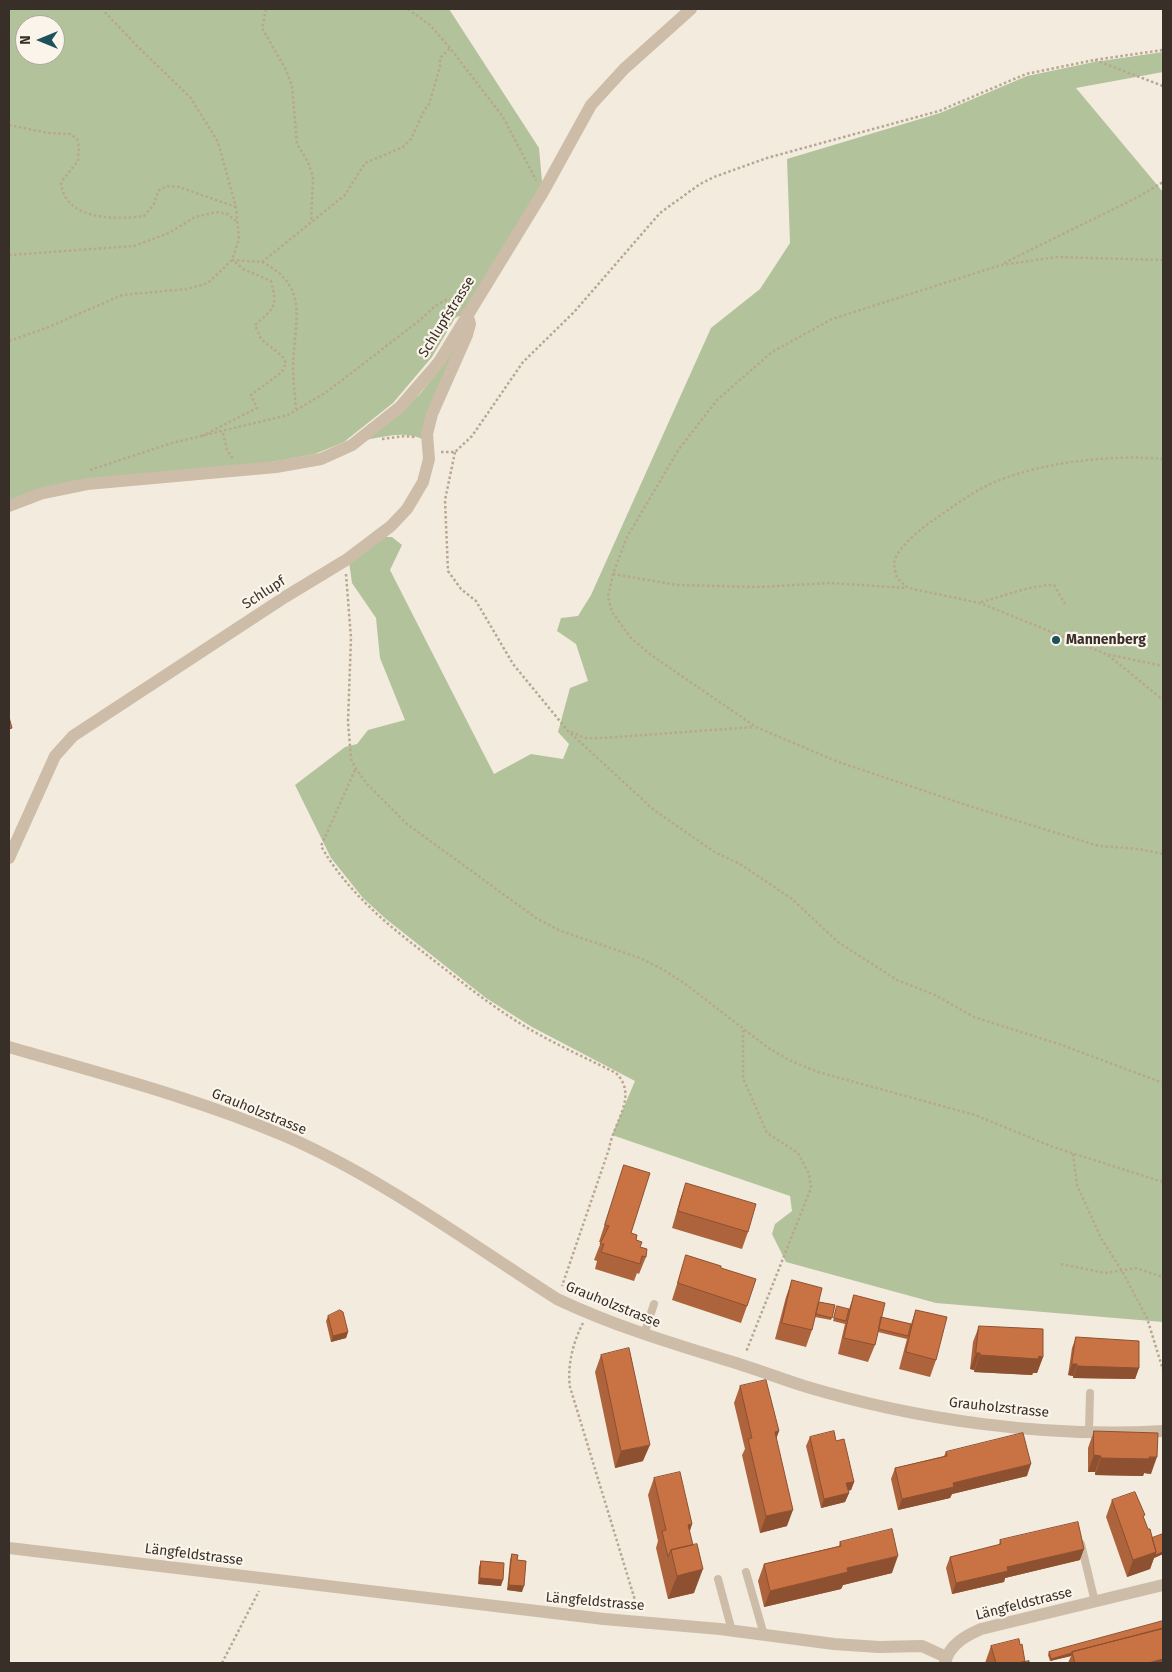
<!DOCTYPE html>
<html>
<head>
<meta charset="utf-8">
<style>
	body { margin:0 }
	#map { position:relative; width:1172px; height:1672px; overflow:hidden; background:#f3ebdd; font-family:"Fira Sans",sans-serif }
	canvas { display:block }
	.frame { position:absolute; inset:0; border:10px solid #382f29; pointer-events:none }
	.north { position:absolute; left:15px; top:15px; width:50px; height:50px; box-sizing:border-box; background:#faf4ea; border:1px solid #aca59d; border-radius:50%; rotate:270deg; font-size:14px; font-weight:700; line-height:20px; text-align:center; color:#382f29 }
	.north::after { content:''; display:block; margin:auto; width:18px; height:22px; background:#1d515b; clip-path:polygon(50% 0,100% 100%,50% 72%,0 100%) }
</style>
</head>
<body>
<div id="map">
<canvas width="1172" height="1672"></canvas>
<div class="frame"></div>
<div class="north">N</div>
</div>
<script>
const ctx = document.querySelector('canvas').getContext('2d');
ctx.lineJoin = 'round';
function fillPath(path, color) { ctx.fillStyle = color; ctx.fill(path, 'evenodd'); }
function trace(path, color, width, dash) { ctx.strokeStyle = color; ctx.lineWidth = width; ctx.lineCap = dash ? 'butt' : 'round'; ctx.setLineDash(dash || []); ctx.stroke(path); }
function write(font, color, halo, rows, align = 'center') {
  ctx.font = font + ' "Fira Sans",sans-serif'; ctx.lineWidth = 4.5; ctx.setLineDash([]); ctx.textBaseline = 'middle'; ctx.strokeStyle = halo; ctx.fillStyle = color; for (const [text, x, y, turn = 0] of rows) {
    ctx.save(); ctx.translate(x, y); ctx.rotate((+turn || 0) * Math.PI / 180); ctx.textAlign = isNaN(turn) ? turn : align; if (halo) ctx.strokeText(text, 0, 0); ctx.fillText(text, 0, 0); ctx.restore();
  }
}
const green = new Path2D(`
	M9 9H449L539 148 543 192 467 313 455 318 432 357 393 403 344 442 315 454 277 461 9 500ZM25 25H55V55H25Z
	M1163 52V72L1076 88 1163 192V1322L936 1303 786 1262 772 1234 775 1224 792 1211 790 1196 612 1135 635 1081 532 1027 486 998 386 919 363 898 331 858 295 785 345 747 357 744 368 730 405 720 380 658 376 618 352 583 349 562 381 537H392L402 545 390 570 494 774 531 754 563 759 569 744 558 732 570 688 588 681 576 644 557 631 561 618 578 616 591 595 711 328 760 289 790 243 787 159 940 113 1027 76 1094 62Z
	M462 331 424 440C406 430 384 437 365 440L419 395 439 370Z`);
const path = new Path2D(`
	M266 9 262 28 286 70 292 86 297 144 308 162 313 177 311 222
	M408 9 430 25 450 48 503 117 536 180
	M1095 60 1163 86
	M9 125 49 133 70 134 77 139 79 147 78 161 61 182C64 220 114 220 144 216L154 204 158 191 167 186 179 187 236 207
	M9 255 134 246 169 233 195 217 216 212 227 214 236 221
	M232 260 262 262 345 195 365 163 403 147 411 139 424 111 429 104 440 67V58L450 48
	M1163 260 1057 257 1001 265 832 319 772 352 717 400 679 449 627 537 613 574 608 597 612 612 631 638 651 655 756 727 836 761 966 805 1099 846 1139 849 1163 854
	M262 262C311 287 294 321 293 367 293 381 295 395 296 409
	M1004 263 1140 196 1163 182
	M9 341 49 327 122 295 187 289 208 283 232 260 239 239 236 207 218 142 190 97 139 48 102 9
	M223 433 227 450 233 459
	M202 436 257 408 251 395 282 372 286 363 282 356 261 339 255 325C274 308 278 307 271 281L243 269 234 261
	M382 439 405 436 415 437
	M441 452H455L472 436 523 362 575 311 660 213 700 184 714 177 767 158 939 111 1026 74 1094 60 1163 50
	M455 452 445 500 448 571 461 589 476 601 513 664 568 731 654 810 716 853 740 864 792 899 838 942 897 980 935 995 974 1017 1062 1045 1163 1083
	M1163 459C1112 454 1045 462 997 481 975 490 955 505 935 519 922 528 897 547 894 563 894 568 896 574 897 578L908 588 980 603 1106 654 1163 666
	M90 470 172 443 288 415 328 391 420 320 435 306 446 300 453 301 457 304
	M346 574 351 638 348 722 351 759 356 769 368 785 407 824 536 918 561 931 640 958 662 969 684 983 767 1047 789 1060 818 1072 975 1115 1053 1147 1163 1182
	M613 574 677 585 759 587 830 583 906 588
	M981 602C1006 596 1029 585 1054 585L1065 604
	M1108 655 1163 700
	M571 732 585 738H603L754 727
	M355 770 321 846C346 890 384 922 423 952 458 979 493 1008 531 1030 559 1046 588 1059 616 1073 639 1096 613 1123 609 1149L562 1286
	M743 1030V1078L767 1133 798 1153 809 1174 811 1188 746 1352
	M1073 1154 1077 1185 1101 1238 1122 1271 1147 1318 1163 1370
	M1061 1264 1105 1273 1136 1268 1163 1277
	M583 1323C573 1342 567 1366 570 1387L638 1610
	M222 1663 259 1591`);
const service = new Path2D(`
	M644 1334 654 1304
	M1089 1431 1090 1393
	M1081 1544 1095 1602
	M746 1572 764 1635
	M718 1579 732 1631`);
const minor = new Path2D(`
	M9 506 43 493 87 484 276 467 321 459 352 445 400 407 439 362 543 192 591 105 624 69 691 9
	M9 858 55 756 73 736 285 597 346 560 391 526 407 509 423 482 429 459 427 434 432 414 467 335 470 324 467 313
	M9 1548 604 1619 720 1629 834 1644 879 1647 922 1646 946 1657`);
const tertiary = new Path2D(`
	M9 1047C102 1074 196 1098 285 1136 382 1178 469 1243 557 1299 616 1327 677 1345 739 1364 761 1371 782 1379 804 1386 916 1420 1046 1438 1163 1431
	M945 1663C949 1645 965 1636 981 1629L1163 1585`);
const wall = new Path2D(`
	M624 1165 631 1233 640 1247 646 1257 639 1274 637 1273 634 1281 595 1269 597 1261 594 1260 601 1242H599Z
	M686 1183 748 1232 742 1249 672 1228 680 1200Z
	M686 1255 721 1268 747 1306 741 1323 672 1300Z
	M792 1280 819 1302 835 1305 831 1320 815 1317 812 1330 806 1347 775 1339 786 1297Z
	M854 1295 881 1317 911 1324 916 1310 936 1360 930 1377 899 1369 907 1339 878 1332 875 1345 868 1362 838 1354 845 1324 833 1321 836 1309H849Z
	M328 1316 348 1332 346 1338 331 1342 326 1321Z
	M979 1326 1043 1357 1037 1373H1033L1032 1375 974 1372V1370L970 1369 973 1342Z
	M1076 1337 1139 1368 1135 1379 1073 1378V1376L1068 1375 1072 1348Z
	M601 1355 643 1461 615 1468 595 1372Z
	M740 1386 779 1431 776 1438 787 1526 760 1533 742 1455 745 1449 734 1403Z
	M1094 1431 1151 1474 1144 1473 1143 1476 1095 1475V1472H1088V1448Z
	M810 1437 836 1441 854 1482 851 1490 848 1491 849 1493 845 1502 821 1508 806 1446Z
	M946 1452 1027 1476 952 1494 950 1498 898 1510 891 1479 895 1468 944 1456Z
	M654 1478 692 1524 690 1531 694 1593 668 1599 656 1548 658 1541 648 1495Z
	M1112 1500 1148 1529 1152 1538 1163 1534V1554L1154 1558 1150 1569 1127 1577 1106 1517Z
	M1000 1540 1080 1560 1005 1578 1004 1582 952 1594 946 1568 950 1557 999 1545Z
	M840 1542 892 1573 843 1585 841 1589 764 1607 758 1581 764 1564 839 1546Z
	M512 1554 517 1560 522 1592 507 1590 510 1560Z
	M481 1561 501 1586 478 1584 479 1567Z
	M1163 1621V1663H1066H1068L1071 1656 1050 1661 1048 1655 1049 1652Z
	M991 1646 1025 1662 1029 1663H985Z`);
const shadedWall = new Path2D(`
	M348 1332 346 1338 331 1342 333 1336Z
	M976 1353H980L974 1370 970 1369Z
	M980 1355 1039 1356 1043 1357 1037 1373H1033L1032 1375 974 1372Z
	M1072 1364H1077L1073 1376 1068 1375Z
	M1077 1366 1139 1368 1135 1379 1073 1378Z
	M779 1431 773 1448 775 1432Z
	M650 1445 643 1461 615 1468 621 1451Z
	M1094 1455 1101 1456 1095 1472H1088Z
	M1157 1457 1151 1474 1144 1473 1143 1476 1095 1475 1101 1458Z
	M1031 1464 1027 1476 952 1494 950 1498 898 1510 902 1499 953 1483Z
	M854 1482 851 1490 843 1492 846 1483Z
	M849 1493 845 1502 821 1508 824 1499Z
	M793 1510 787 1526 760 1533 766 1516Z
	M692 1524 686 1541 688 1525Z
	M1084 1549 1080 1560 1005 1578 1004 1582 952 1594 956 1583 1007 1567Z
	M1156 1552H1163V1554L1154 1558 1150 1569 1127 1577 1133 1560Z
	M898 1556 892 1573 843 1585 841 1589 764 1607 770 1591 847 1568Z
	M703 1569 694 1593 668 1599 677 1576Z
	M480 1578 503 1580 501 1586 478 1584Z
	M509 1585 524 1586 522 1592 507 1590Z
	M1072 1653 1071 1656 1050 1661 1051 1659Z
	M1163 1659V1663H1148Z`);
const building = new Path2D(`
	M9 717 12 728 9 729Z
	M624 1165 650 1173 631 1233 637 1235 636 1240 642 1242 640 1247 647 1249 646 1257 642 1256 640 1264 601 1252 604 1244H600L609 1226 605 1225Z
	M686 1183 756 1204 748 1232 678 1211Z
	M686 1255 721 1266V1268L756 1279 747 1306 678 1283Z
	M792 1280 822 1288 812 1330 782 1323Z
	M854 1295 885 1303 875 1345 844 1338Z
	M819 1302 835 1305 832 1318 816 1314Z
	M837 1306 849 1309 846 1321 834 1318Z
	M340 1310 343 1312 348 1332 333 1336 328 1316Z
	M916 1310 947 1317 936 1360 906 1352Z
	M881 1317 911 1324 908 1336 879 1329Z
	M979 1326 1043 1329V1357L1039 1356 1038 1359 980 1355V1353H976Z
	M1076 1337 1139 1341V1368L1077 1366V1364H1072Z
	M629 1348 650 1445 621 1451 601 1355Z
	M766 1380 779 1431 775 1432 793 1510 766 1516 748 1439 752 1438 740 1386Z
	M834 1431 836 1441 844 1439 854 1482 846 1483 849 1493 824 1499 810 1437Z
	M1094 1431 1158 1433 1157 1457H1149V1459L1101 1458V1456L1094 1455Z
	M1023 1433 1031 1464 953 1483 954 1487 902 1499 895 1468 947 1456 946 1452Z
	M680 1472 692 1524 688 1525 693 1545 671 1550 668 1557 662 1531 666 1530 654 1478Z
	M1135 1492 1145 1515 1143 1516 1148 1529H1150L1156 1552 1133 1560 1112 1500Z
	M1078 1522 1084 1549 1007 1567 1008 1571 956 1583 950 1557 1001 1544 1000 1540Z
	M892 1529 898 1556 847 1568 848 1572 770 1591 764 1564 841 1546 840 1542Z
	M1163 1534V1552L1155 1555 1156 1552 1152 1538Z
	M697 1544 703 1569 677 1576 671 1550Z
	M512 1554 518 1555 517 1560 526 1561 524 1586 509 1585Z
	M481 1561 504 1563 503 1580 480 1578Z
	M1163 1621V1628L1072 1652V1653L1051 1659 1049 1652Z
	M1163 1629V1659L1148 1663H1075L1072 1652Z
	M1019 1639 1020 1645 1022 1644 1025 1662 1018 1663H996L991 1646Z
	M1029 1661V1663H1018Z`);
const markers = [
	[1056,640,5,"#1d515b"]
];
const streetNames = [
	["Schlupfstrasse",447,317,-58],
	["Schlupf",264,593,-33],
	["Grauholzstrasse",259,1112,22],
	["Grauholzstrasse",613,1305,22],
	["Grauholzstrasse",999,1408,6],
	["Längfeldstrasse",194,1555,7],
	["Längfeldstrasse",595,1602,5],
	["Längfeldstrasse",1024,1604,-14]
];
const poiNames = [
	["Mannenberg",1066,640]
];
fillPath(green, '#b2c39c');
trace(path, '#b8a692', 2.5, [2.5, 2.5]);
trace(service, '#ccbca8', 8);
trace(minor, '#ccbca8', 12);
trace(tertiary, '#ccbca8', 12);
fillPath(wall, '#ad633b');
fillPath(shadedWall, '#8d5030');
fillPath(building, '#c97345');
trace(building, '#8d5030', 1);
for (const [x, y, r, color] of markers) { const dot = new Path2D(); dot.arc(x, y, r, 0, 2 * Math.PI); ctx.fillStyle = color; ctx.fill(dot); trace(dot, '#faf4ea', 2); }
write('14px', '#382f29', '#faf4ea', streetNames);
write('bold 14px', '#382f29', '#faf4ea', poiNames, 'left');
</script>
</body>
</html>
